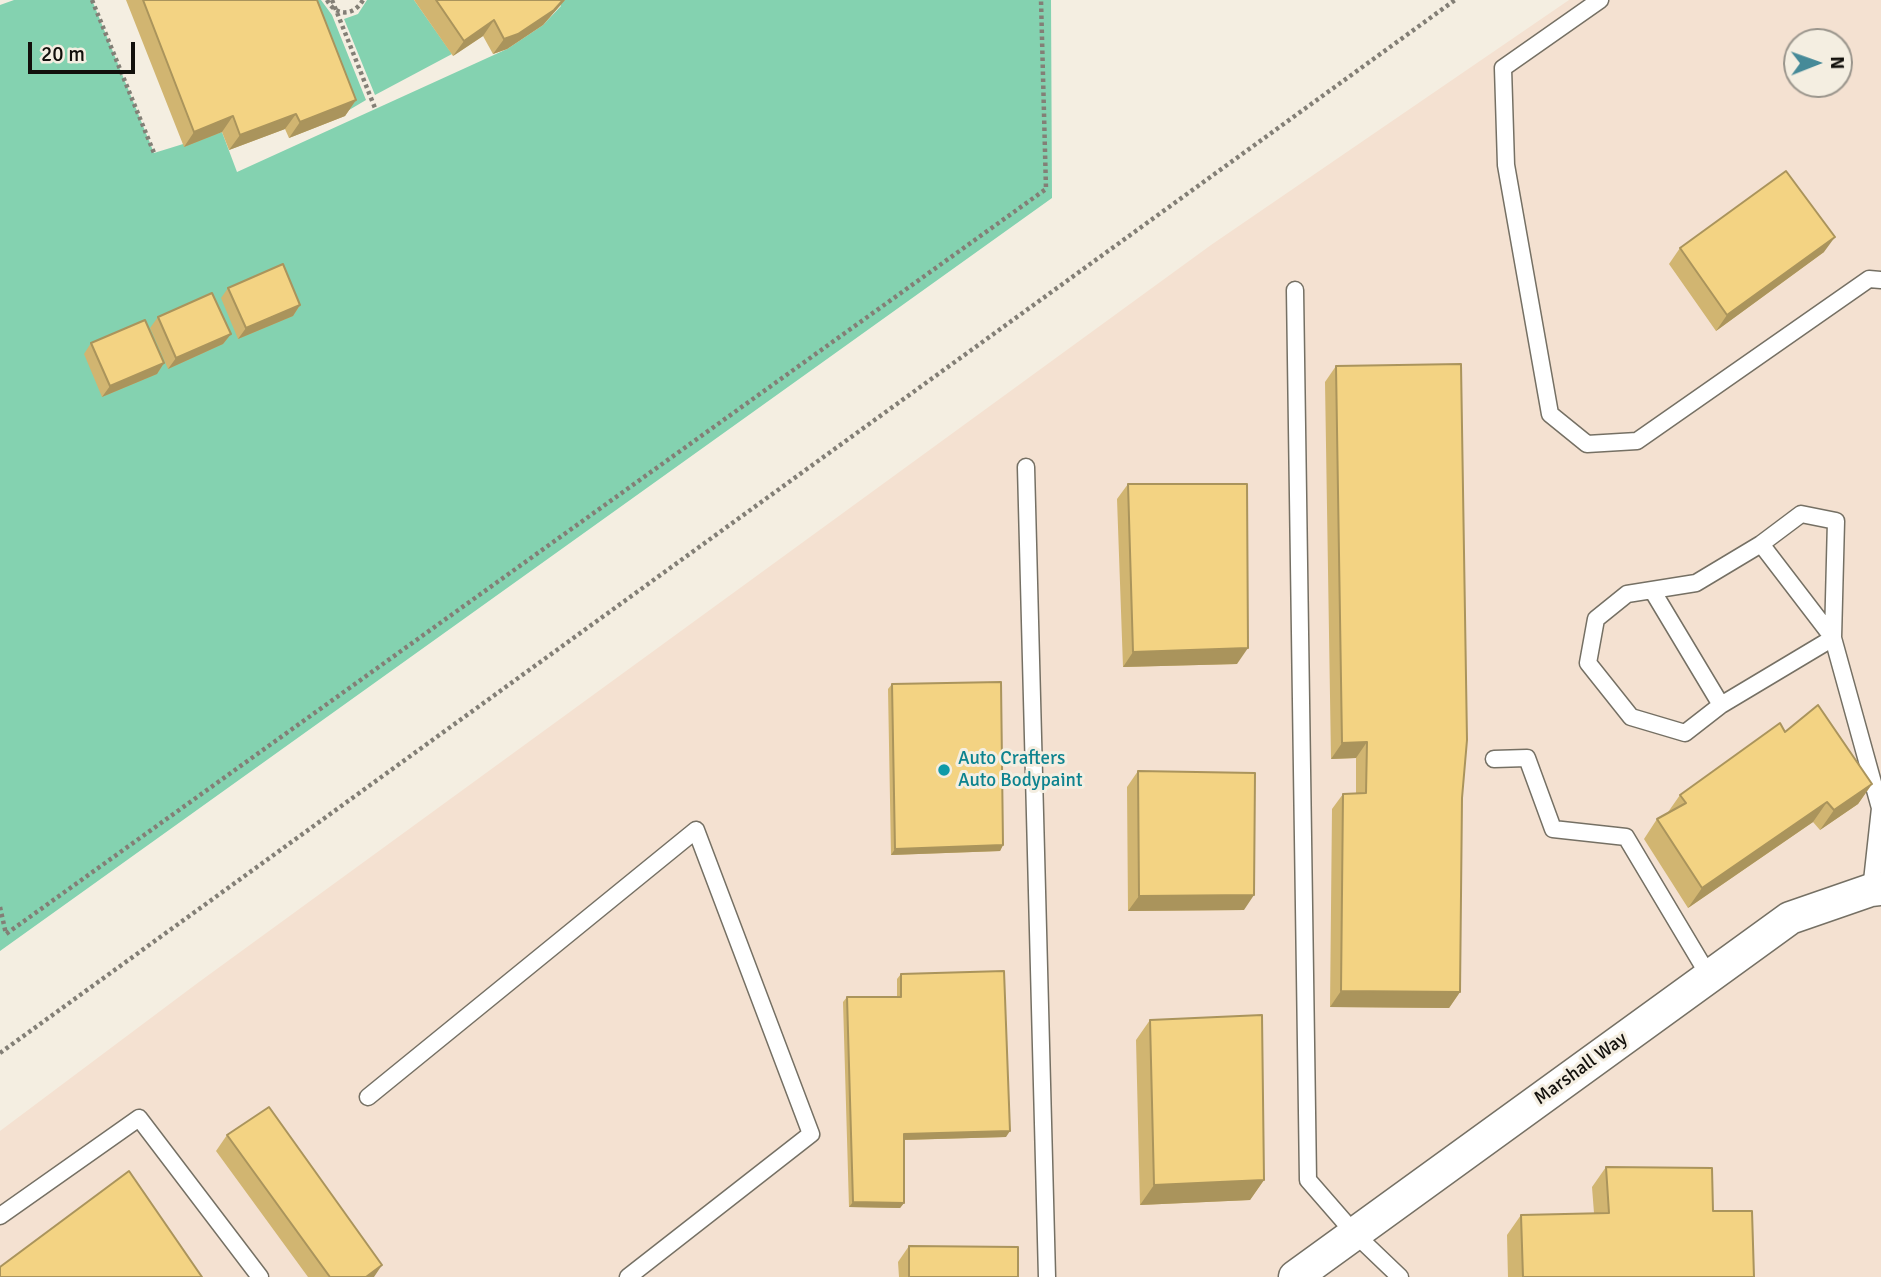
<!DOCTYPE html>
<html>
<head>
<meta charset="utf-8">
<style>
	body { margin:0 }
	#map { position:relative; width:1881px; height:1277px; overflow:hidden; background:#f4eee1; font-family:Signika,sans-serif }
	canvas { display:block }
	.north { position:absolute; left:1783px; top:28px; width:70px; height:70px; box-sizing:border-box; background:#f4eee1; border:2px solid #9a958c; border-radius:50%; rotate:89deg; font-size:19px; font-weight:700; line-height:28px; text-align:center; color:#12100c }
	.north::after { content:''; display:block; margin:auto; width:24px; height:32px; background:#468a98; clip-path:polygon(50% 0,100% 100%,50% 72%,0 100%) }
	.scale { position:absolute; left:28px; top:42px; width:107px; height:32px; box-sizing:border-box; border:4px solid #12100c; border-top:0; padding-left:9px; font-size:21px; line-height:24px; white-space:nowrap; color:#12100c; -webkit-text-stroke:5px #f4eee1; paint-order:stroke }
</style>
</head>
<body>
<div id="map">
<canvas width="1881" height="1277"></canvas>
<div class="north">N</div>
<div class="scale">20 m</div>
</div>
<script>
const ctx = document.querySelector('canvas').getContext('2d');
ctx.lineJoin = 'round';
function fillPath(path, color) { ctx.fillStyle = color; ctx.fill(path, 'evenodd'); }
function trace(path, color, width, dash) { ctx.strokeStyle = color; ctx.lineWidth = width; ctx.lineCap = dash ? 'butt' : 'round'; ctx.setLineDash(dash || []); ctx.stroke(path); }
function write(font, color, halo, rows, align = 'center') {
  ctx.font = font + ' Signika,sans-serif'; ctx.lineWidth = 6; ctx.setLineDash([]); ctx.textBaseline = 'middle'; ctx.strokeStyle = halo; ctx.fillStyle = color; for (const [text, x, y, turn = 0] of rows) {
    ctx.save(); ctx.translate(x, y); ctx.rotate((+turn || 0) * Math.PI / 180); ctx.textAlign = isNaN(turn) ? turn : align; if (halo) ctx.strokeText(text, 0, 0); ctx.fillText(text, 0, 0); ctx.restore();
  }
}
const industrial = new Path2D(`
	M1569 0H1881V1277H0V1131L199 982 1211 245ZM1797 42H1839V84H1797Z`);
const green = new Path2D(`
	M14 0H92L154 153 222 132 237 172 507 49 543 25 561 6 557 0H1051L1052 198 0 951V5Z
	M301 0H321L332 15 366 100 344 113Z
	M367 0H414L452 54 375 95 344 19 358 14Z`);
const path = new Path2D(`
	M92 0 154 153
	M327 0C336 17 354 16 363 0
	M332 0 375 108
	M0 907 6 934 1046 189 1041 0
	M0 1053 1455 0`);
const lane = new Path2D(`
	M1600 0 1503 68 1506 165 1550 414 1587 444 1637 441 1869 279 1881 280
	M1295 290 1308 1180 1355 1234 1400 1277
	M1026 467 1047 1277
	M1801 514 1836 521 1833 638 1721 705 1685 733 1631 717 1588 663 1596 619 1627 594 1696 583 1761 544Z
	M1761 544 1833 638 1880 808 1871 890
	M1652 590 1721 705
	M1494 759 1527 758 1553 829 1626 837 1709 976
	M368 1097 696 830 811 1134 628 1277
	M0 1216 139 1118 260 1277`);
const street = new Path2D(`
	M1295 1277 1790 918 1871 890 1881 889`);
const wall = new Path2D(`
	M126 0H317L356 100 345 116 289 138 285 129 229 150 222 132 184 147Z
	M414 0H565L543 25 507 49 493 54 483 36 453 56Z
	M1680 248 1824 252 1716 331 1669 264Z
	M228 288 300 305 293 316 238 339 221 298Z
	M158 317 231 334 223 344 168 369 150 328Z
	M91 343 164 363 157 374 102 397 84 354Z
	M1336 366 1462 798 1460 992 1449 1008 1330 1007 1332 809 1343 794 1356 793V758L1331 759 1325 382Z
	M1128 484 1237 664 1123 667 1117 499Z
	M892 684 1003 845 1000 851 891 855 888 689Z
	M1785 732 1872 784 1858 804 1820 830 1813 822 1688 908 1644 839 1657 819 1666 815 1680 795Z
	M1138 771 1244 910 1128 911 1127 787Z
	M901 974 1006 1137 904 1140V1203L900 1208 849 1207 843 1002 847 997H897V979Z
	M1150 1020 1264 1180 1250 1200 1140 1205 1136 1040Z
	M227 1135 374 1277H308L216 1151Z
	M1606 1167 1713 1211 1754 1277H1508L1507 1235 1521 1215 1594 1213 1592 1187Z
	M909 1246 1018 1277H899L898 1262Z`);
const shadedWall = new Path2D(`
	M563 0H565L543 25 507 49 493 54 504 39Z
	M494 20 483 36 453 56 464 41Z
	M356 100 345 116 289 138 300 122Z
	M296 114 285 129 229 150 240 135Z
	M233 116 222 132 184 147 194 132Z
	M1835 237 1824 252 1716 331 1727 315Z
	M300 305 293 316 238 339 246 328Z
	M231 334 223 344 168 369 176 358Z
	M164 363 157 374 102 397 110 386Z
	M1248 648 1237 664 1123 667 1133 652Z
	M1367 742 1356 758 1331 759 1342 743Z
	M1872 784 1858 804 1820 830 1834 810Z
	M1827 802 1813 822 1688 908 1702 888Z
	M1003 845 1000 851 891 855 895 849Z
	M1254 895 1244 910 1128 911 1139 896Z
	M1341 991 1460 992 1449 1008 1330 1007Z
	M1010 1131 1006 1137 900 1140 904 1134Z
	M1264 1180 1250 1200 1140 1205 1154 1185Z
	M853 1202 904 1203 900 1208 849 1207Z
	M382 1265 374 1277H366Z`);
const building = new Path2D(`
	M143 0H317L356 100 300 122 296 114 240 135 233 116 194 132Z
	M436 0H563L554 10 518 34 504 39 494 20 464 41Z
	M1786 171 1835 237 1727 315 1680 248Z
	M283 264 300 305 246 328 228 288Z
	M212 293 231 334 176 358 158 317Z
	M145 320 164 363 110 386 91 343Z
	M1461 364 1467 740 1462 798 1460 992 1341 991 1343 794 1366 793 1367 742 1342 743 1336 366Z
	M1128 484H1247L1248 648 1133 652Z
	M1001 682 1003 845 895 849 892 684Z
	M1818 705 1872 784 1834 810 1827 802 1702 888 1657 819 1686 803 1680 795 1780 723 1785 732Z
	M1138 771 1255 773 1254 895 1139 896Z
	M1004 971 1010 1131 904 1134V1203L853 1202 847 997H901V974Z
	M1262 1015 1264 1180 1154 1185 1150 1020Z
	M269 1107 382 1265 366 1277H330L227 1135Z
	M1606 1167 1712 1168 1713 1211H1752L1754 1277H1523L1521 1215 1609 1213Z
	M129 1171 202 1277H0V1267Z
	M909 1246 1018 1247V1277H909Z`);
const markers = [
	[944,770,7,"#0f9aa8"]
];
const cultureNames = [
	["Auto Crafters",958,759],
	["Auto Bodypaint",958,781]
];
const streetNames = [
	["Marshall Way",1581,1069,-36]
];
fillPath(industrial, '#f4e1d1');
fillPath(green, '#84d2b0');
trace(lane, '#757064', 19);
trace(street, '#757064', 35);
trace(path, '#837f76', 4.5, [3.5, 3.5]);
trace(lane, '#fff', 16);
trace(street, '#fff', 32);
fillPath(wall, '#d1b571');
fillPath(shadedWall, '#aa945c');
fillPath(building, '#f3d383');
trace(building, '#aa945c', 2);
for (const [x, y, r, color] of markers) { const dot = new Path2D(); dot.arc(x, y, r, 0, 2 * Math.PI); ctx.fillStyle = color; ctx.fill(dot); trace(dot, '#f4eee1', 2.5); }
write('19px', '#0d838f', '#f4eee1', cultureNames, 'left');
write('19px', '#12100c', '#f4eee1', streetNames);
</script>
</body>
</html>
